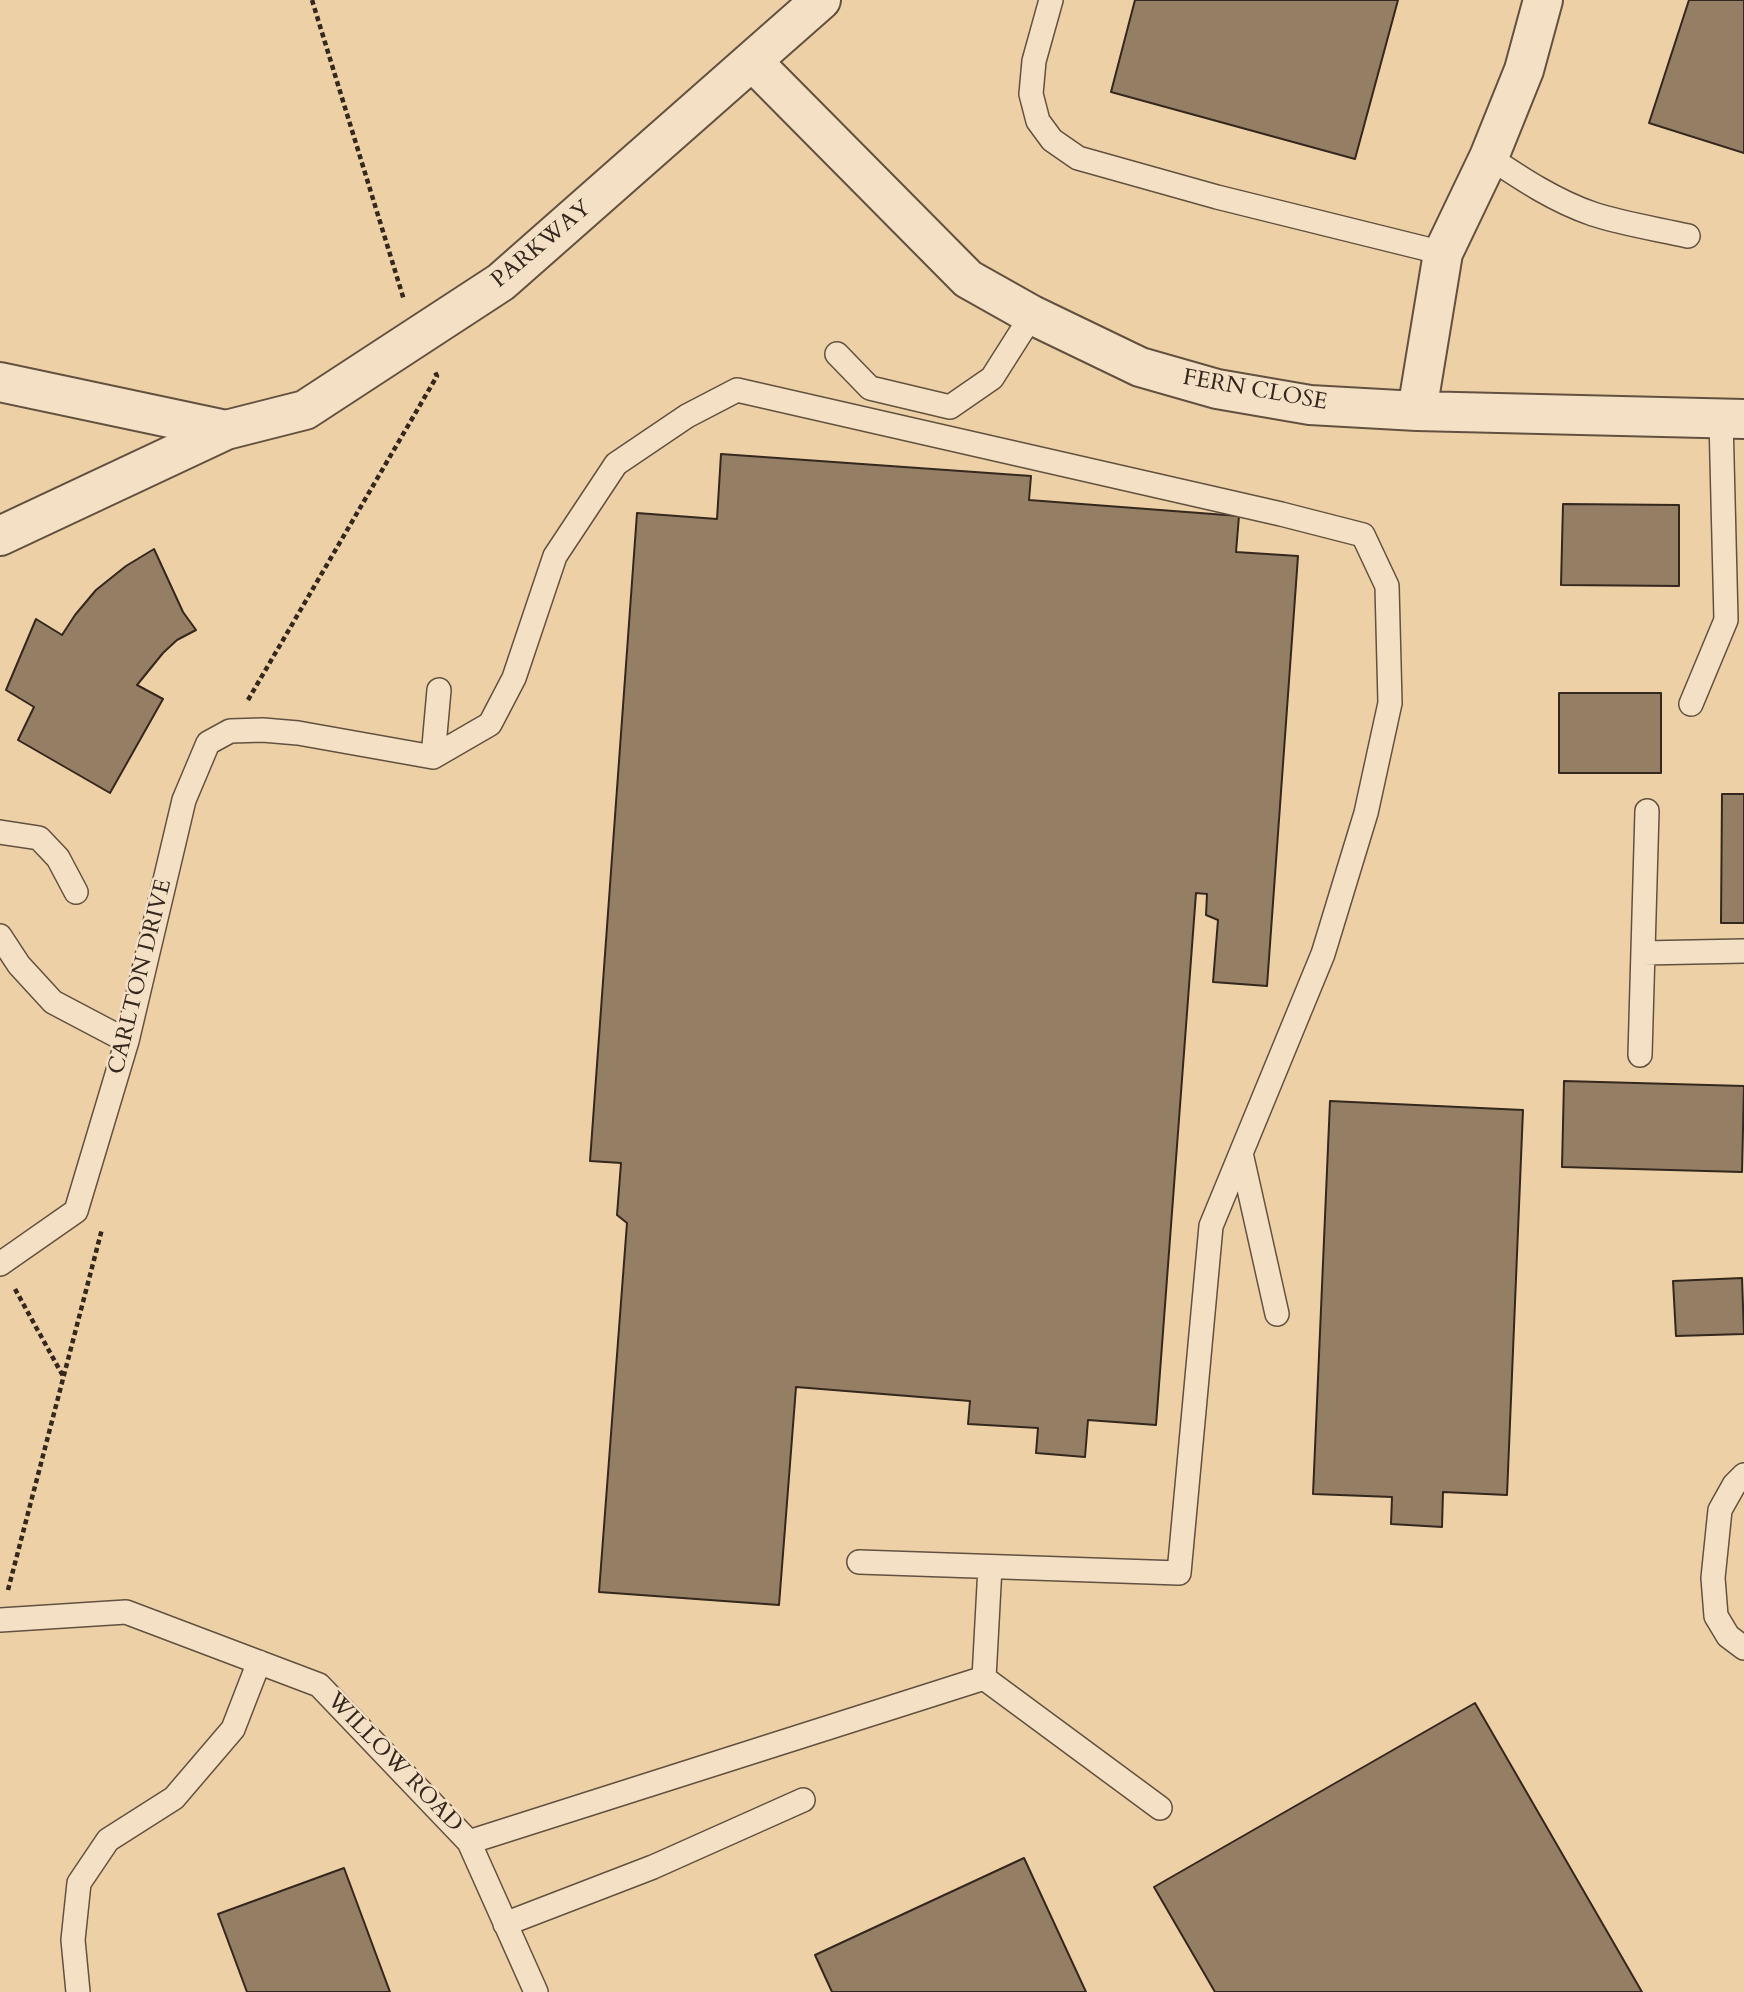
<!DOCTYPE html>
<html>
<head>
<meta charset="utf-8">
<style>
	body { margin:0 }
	canvas { display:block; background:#edd0a6 }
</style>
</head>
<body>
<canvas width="1744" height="1992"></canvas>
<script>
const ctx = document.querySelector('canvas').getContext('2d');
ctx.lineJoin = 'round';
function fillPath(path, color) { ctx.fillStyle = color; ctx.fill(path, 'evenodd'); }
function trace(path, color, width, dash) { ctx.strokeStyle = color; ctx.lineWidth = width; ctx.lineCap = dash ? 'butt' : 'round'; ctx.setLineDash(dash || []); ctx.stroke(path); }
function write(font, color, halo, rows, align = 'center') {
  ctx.font = font + ' Cardo,serif'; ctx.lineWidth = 5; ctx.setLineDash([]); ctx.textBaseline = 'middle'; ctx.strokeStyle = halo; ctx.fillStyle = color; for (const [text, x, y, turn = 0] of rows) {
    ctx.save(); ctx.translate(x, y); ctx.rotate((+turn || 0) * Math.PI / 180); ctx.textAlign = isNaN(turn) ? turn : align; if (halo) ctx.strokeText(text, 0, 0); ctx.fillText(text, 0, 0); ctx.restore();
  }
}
const building = new Path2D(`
	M1135 0H1398L1355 159 1111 92Z
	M1689 0H1744V153L1649 123Z
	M721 454 1031 476 1029 500 1239 516 1236 552 1298 556 1267 986 1213 982 1218 920 1206 915 1207 894 1196 893 1156 1425 1088 1420 1085 1457 1036 1453 1038 1428 968 1424 970 1401 796 1387 779 1605 599 1592 627 1223 617 1215 621 1163 590 1161 637 513 717 519Z
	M1563 504 1679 505V586L1561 585Z
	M154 549 183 612 196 630 177 640 163 653 137 685 163 699 110 793 18 740 34 707 6 690 36 619 62 635 75 615 96 590 126 566Z
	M1559 693H1661V773H1559Z
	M1722 794H1744V923H1721Z
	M1564 1081 1744 1086 1742 1172 1562 1167Z
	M1330 1101 1523 1110 1507 1495 1443 1492 1442 1527 1391 1524 1392 1497 1313 1494Z
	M1742 1278 1744 1334 1676 1336 1673 1281Z
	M1475 1703 1642 1992H1215L1154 1887Z
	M1024 1858 1086 1992H832L815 1955Z
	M344 1868 390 1992H247L218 1914Z`);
const path = new Path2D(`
	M312 0 404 300
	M248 700 437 376 435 372
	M15 1289 63 1376
	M8 1590 102 1229`);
const service = new Path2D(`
	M1051 0 1034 61 1031 94 1038 121 1052 140 1078 158 1217 197 1443 253
	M1489 157C1522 179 1555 201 1593 214 1624 224 1657 229 1688 236
	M837 354 870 388 950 407 992 378 1032 315
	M1691 704 1726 620 1721 419
	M433 757 490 724 514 678 555 556 616 464 687 416 737 390 1281 514 1363 535 1387 586 1390 703 1366 813 1323 954 1211 1226 1179 1573 859 1562
	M0 832 39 838 58 858 76 892
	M0 936 19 965 53 1002 127 1041
	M1643 953 1744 951
	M1640 1055 1647 811
	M1241 1153 1277 1314
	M0 1264 76 1211 127 1041 184 800 208 743 230 731 263 730 298 733 433 757 439 690
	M1744 1475 1734 1485 1720 1510 1713 1578 1716 1616 1728 1636 1744 1648
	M990 1567 984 1678 1160 1808
	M0 1620 126 1612 319 1685 469 1842 536 1992
	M469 1842 984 1678
	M505 1924 653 1867 803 1800
	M78 1992 73 1940 79 1883 108 1840 174 1798 233 1729 259 1662`);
const minor = new Path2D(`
	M753 62 968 279 1032 315 1140 367 1217 389 1310 405 1417 411 1744 419
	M1417 411 1443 253 1489 157 1524 70 1543 0`);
const tertiary = new Path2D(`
	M0 382 226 430
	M0 536 226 430 305 410 501 282 821 0`);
const streetNames = [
	["PARKWAY",542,245,-40],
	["FERN CLOSE",1255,391,10],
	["CARLTON DRIVE",141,977,-76],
	["WILLOW ROAD",394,1763,46]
];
fillPath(building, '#947f65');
trace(building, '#34271e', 2);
trace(service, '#625140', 26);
trace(minor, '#625140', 42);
trace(tertiary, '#625140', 42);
trace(path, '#34271e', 4.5, [5, 3.5]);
trace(service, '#f3e0c5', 23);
trace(minor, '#f3e0c5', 38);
trace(tertiary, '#f3e0c5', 38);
write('23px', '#34271e', '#f3e0c5', streetNames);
</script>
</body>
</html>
